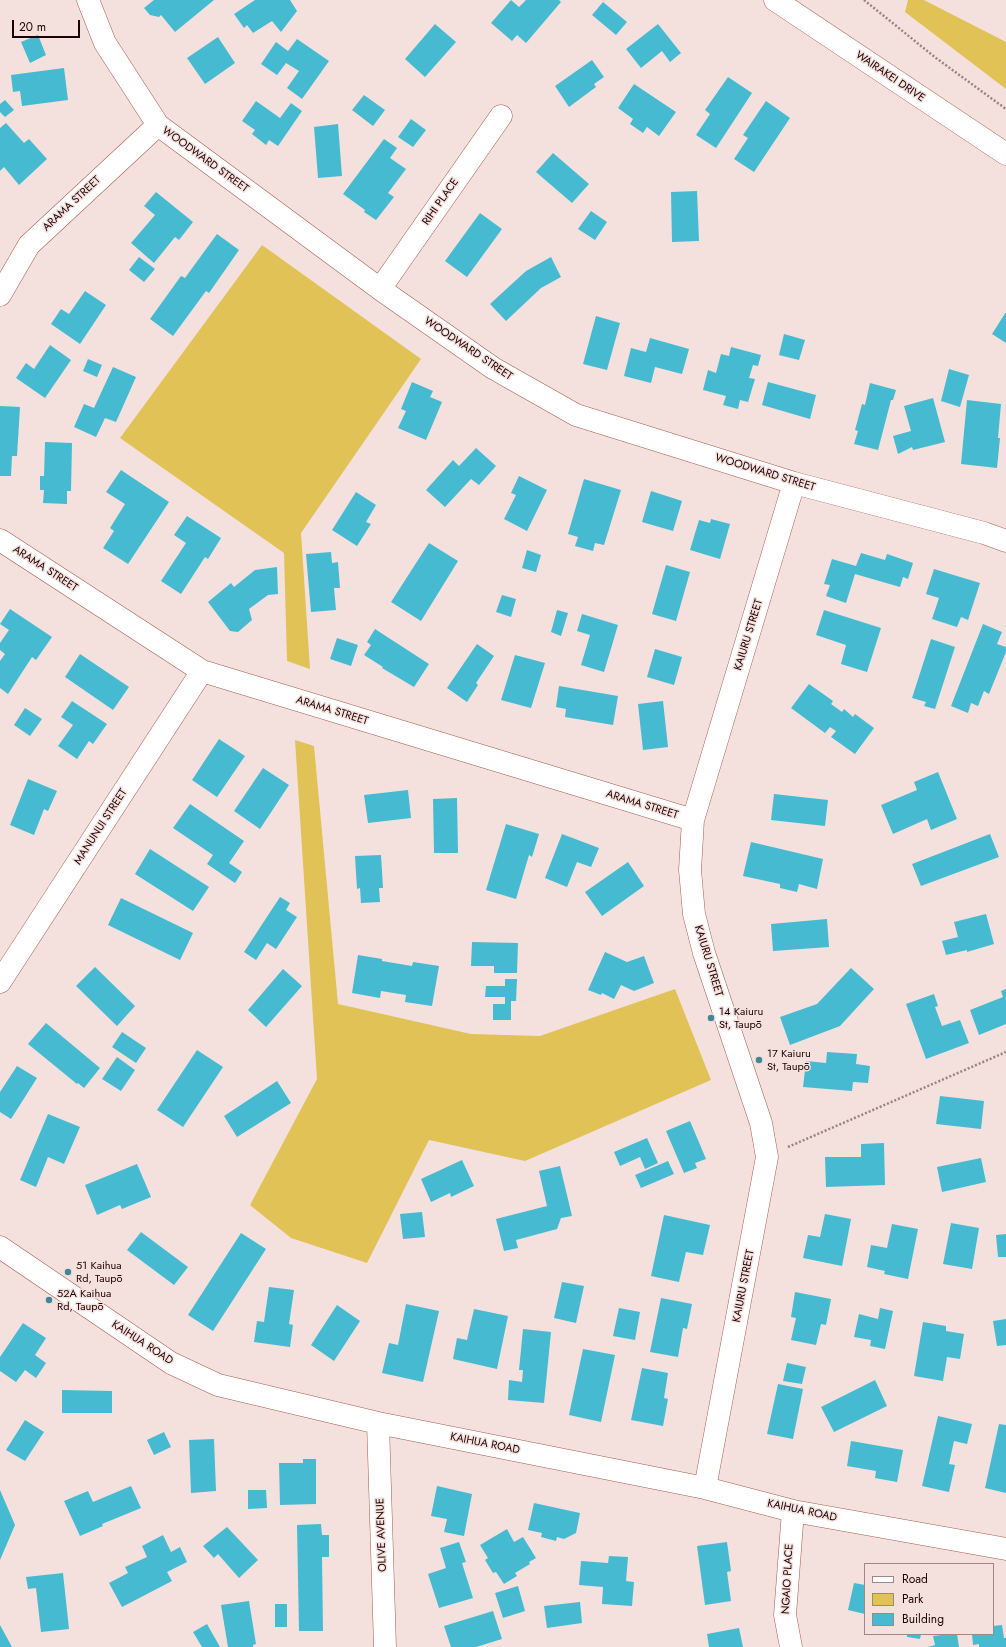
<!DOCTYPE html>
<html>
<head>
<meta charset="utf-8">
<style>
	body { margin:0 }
	#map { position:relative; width:1006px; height:1647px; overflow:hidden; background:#f4e1dd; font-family:Jost,sans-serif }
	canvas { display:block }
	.legend { position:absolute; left:864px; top:1563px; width:130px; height:72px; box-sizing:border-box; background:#f4e1dd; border:1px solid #9e8885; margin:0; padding:5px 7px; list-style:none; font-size:12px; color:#1d0200 }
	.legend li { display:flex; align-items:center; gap:8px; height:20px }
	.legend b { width:20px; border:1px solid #9e8885 }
	.scale { position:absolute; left:12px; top:20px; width:68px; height:18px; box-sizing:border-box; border:2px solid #1d0200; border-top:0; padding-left:5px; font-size:12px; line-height:14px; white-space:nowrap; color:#1d0200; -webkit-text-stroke:3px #f4e1dd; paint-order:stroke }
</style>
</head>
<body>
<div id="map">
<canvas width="1006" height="1647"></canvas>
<ul class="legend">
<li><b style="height:5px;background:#fff"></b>Road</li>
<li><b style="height:11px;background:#e0c257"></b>Park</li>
<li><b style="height:11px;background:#46bad1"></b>Building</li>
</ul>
<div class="scale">20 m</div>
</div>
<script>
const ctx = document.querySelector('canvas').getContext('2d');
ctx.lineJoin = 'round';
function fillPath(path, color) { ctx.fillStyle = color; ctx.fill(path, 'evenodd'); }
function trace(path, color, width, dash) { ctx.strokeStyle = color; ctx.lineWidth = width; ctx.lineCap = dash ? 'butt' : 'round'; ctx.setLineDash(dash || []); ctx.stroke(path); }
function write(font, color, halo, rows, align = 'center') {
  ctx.font = font + ' Jost,sans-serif'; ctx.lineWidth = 3; ctx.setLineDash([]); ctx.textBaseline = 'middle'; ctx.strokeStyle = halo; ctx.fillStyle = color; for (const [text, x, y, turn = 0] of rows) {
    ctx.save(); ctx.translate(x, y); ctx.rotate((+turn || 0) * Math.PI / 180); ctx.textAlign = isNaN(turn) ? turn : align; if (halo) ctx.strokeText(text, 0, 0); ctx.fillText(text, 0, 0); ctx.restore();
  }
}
const green = new Path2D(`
	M908 0H924L1006 42V89L905 12Z
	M262 245 421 359 301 533 310 669 287 661 284 553 120 438Z
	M295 740 314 746 338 1004 471 1034 540 1036 675 989 711 1080 525 1161 429 1140 367 1263 291 1238 250 1205 317 1079Z`);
const building = new Path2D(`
	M154 0H214L175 32 161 15 159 17 150 15 144 8Z
	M255 0H290L297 11 281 32 272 21 253 33 247 25 244 28 234 14Z
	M511 0 519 7 526 0H559L561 2 526 43 517 35 512 41 491 23Z
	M603 2 627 22 616 35 592 15Z
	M435 24 456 42 425 77 405 59Z
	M658 24 681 53 670 62 662 51 641 68 626 49Z
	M38 35 46 55 30 63 21 42Z
	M218 37 235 63 205 84 187 58Z
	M297 39 329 61 302 99 287 88 299 71 286 63 277 75 261 64 276 42 288 51Z
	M592 60 604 77 594 84 596 87 569 107 555 86Z
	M64 68 68 100 22 106 20 91 13 92 11 75Z
	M728 77 752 93 716 148 696 135 710 114 705 110Z
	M634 84 676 112 659 136 647 127 643 133 630 124 633 119 618 108Z
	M364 95 385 110 373 126 352 110Z
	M5 100 14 110 5 117 0 112V104Z
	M256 101 280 118 291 103 302 111 278 146 269 140 266 145 252 134 255 130 242 121Z
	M766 101 790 118 754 172 734 159 748 138 743 135Z
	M411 119 426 130 413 147 398 137Z
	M6 123 24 143 29 139 47 159 19 185 4 167 0 171V128Z
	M338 124 342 176 318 178 314 127Z
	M384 139 397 148 390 158 406 169 388 193 394 197 376 220 364 212 365 210 343 194Z
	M553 153 589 184 572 203 536 172Z
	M697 191 699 241 672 242 671 192Z
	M156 192 193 222 179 240 175 237 154 263 131 243 155 215 144 206Z
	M591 211 607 222 595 240 578 229Z
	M480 213 502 229 467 277 445 261Z
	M217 234 239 250 209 293 206 291 173 336 150 319 181 276 185 278Z
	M139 257 155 269 144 282 129 270Z
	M551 257 561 277 541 288 506 321 490 304 526 271Z
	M85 291 106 305 80 344 51 324 61 309 69 314Z
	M1006 312V343L992 334Z
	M596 316 620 323 607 370 583 364Z
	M784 334 805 340 799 360 779 355Z
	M650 338 689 349 682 374 655 367 651 383 624 376 631 348 646 352Z
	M50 345 71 360 45 398 16 378 26 363 34 369Z
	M731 347 761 355 758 366 753 365 749 378 755 379 748 402 740 400 738 409 723 405 726 396 703 390 708 370 716 373 721 354 729 356Z
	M88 359 102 365 97 377 83 371Z
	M113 367 136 377 116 422 105 418 96 437 74 427 84 404 94 408Z
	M949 369 969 375 960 407 941 401Z
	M412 382 433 391 430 397 442 402 426 440 398 428 406 411 401 409Z
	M768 382 816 395 810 419 762 405Z
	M870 383 896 390 893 400H891L878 450 854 444 858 431 855 430 862 404 865 405Z
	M933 398 945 442 913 450 912 447 898 454 893 436 911 431 904 406Z
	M967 400 1001 404 998 438H1000L997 468 961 464Z
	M0 406 20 407 17 456H12L11 476H0Z
	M45 442 72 443 71 491H67V504L43 503 44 490H40V476H44Z
	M476 448 496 466 479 485 471 479 445 507 426 490 453 460 459 466Z
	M121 470 169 502 128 564 103 548 114 531 110 528 125 504 106 492Z
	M519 476 547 490 527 531 504 519 516 495 511 493Z
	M584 479 621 490 604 545 595 543 593 551 575 546 578 537 568 534Z
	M651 491 682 501 673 531 642 522Z
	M356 492 376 505 366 522 371 524 357 546 332 530Z
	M187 516 221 538 208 559 205 557 181 594 161 581 186 543 174 535Z
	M711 519 730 524 720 559 690 550 699 520 710 523Z
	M429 543 458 561 421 621 391 602Z
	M527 550 541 555 536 572 522 568Z
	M331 552 332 563 338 562 340 588H334L336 610 311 612 306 554Z
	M861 553 885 560 887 554 913 563 908 579 903 577 900 587 855 574 846 603 826 596 830 585 824 584 832 559 856 566Z
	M666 565 690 572 676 621 652 614Z
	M277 567 278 594 268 595 249 609 252 620 238 632 230 631 208 602 231 583 234 587 255 570Z
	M934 569 980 583 968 620 961 617 957 627 932 619 939 598 926 594Z
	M502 595 516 599 511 617 496 612Z
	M10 609 52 637 36 660 32 657 8 694 0 688V661L5 654 0 650V643L9 630 0 624Z
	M557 610 568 613 561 636 551 632Z
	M824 610 881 628 867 672 841 664 846 645 816 635Z
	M582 614 618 625 604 672 581 665 590 635 577 631Z
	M983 624 1002 632 997 644 1006 647V652L989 694 984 691 978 706 971 703 968 713 951 706Z
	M375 629 429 664 414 687 382 668 383 667 364 655 371 645 367 642Z
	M337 638 358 645 351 666 330 659Z
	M931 639 955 647 935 709 924 706 926 702 912 698Z
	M477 644 494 656 476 683 478 685 467 702 447 688Z
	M655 649 682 657 674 685 647 677Z
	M80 654 129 687 113 710 65 677Z
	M515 655 545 663 531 708 501 700Z
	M809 684 833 701 831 704 842 712 844 709 853 717 855 714 874 728 855 754 831 737 836 731 830 727 825 733 791 708Z
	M559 686 618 696 613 725 565 717 566 709 556 707Z
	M72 701 107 724 93 744 89 741 77 759 58 746 73 725 61 717Z
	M663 701 668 747 643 750 638 704Z
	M25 708 42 719 30 736 14 725Z
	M219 739 245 756 217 797 192 780Z
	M263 768 289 785 260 829 234 811Z
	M938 772 957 819 931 830 927 819 893 834 881 805 917 790 914 782Z
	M28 779 57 791 48 811 44 809 34 835 10 825Z
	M408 790 411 818 368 823 364 795Z
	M774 794 828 800 825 826 771 820Z
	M457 798 458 853H434L433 799Z
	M190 804 244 841 229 863 242 872 235 883 207 864 213 855 173 828Z
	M506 824 539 834 532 857 529 855 516 899 486 890Z
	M562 834 599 848 591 867 577 862 567 887 545 878Z
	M990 834 999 857 921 886 912 864Z
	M751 842 823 859 817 889 799 884 797 892 780 888V884L743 876Z
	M150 849 209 887 193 911 135 874Z
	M381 855 383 888H379L380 902 361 903 360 888 357 889 355 856Z
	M628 862 644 886 602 916 585 892Z
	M280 897 290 903 286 910 297 917 276 949 267 943 256 960 244 952Z
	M121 898 193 933 180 960 108 925Z
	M986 914 994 944 967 952V950L946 955 942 941 958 937 954 922Z
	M827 919 829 947 773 951 771 924Z
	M472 942 518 943 517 973H494V966H471Z
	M605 952 627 962 644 956 654 983 634 991 621 985 614 999 602 993 601 995 588 990Z
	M358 955 382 959V961L412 966 413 962 439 966 432 1006 405 1002 406 995 381 991 380 998 352 993Z
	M95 967 135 1006 117 1026 76 986Z
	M851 968 874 989 840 1026 790 1045 780 1017 817 1004Z
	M283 969 302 986 266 1027 248 1010Z
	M505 979H517L516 1001H511V1020H493V1004H505V997H485L486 986H505Z
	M1006 989V1024L979 1035 970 1010 1003 997 1001 991Z
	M934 994 938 1006 935 1007 942 1026 960 1020 969 1043 926 1059 906 1004Z
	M46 1023 100 1068 84 1088 78 1083 77 1084 28 1044Z
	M122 1032 146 1048 136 1063 112 1047Z
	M197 1050 223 1067 183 1127 157 1110Z
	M827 1052 857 1054 856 1064 870 1066 868 1083 853 1082 852 1091 803 1087 806 1061 826 1063Z
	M117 1057 135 1070 121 1091 102 1079Z
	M17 1066 37 1078 11 1119 0 1112V1092Z
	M277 1081 291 1103 237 1137 224 1116Z
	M940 1096 984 1101 981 1129 936 1124Z
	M48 1114 80 1127 64 1164 48 1157 36 1187 20 1180Z
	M690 1121 706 1159 695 1163 697 1168 684 1173 666 1131Z
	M647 1138 658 1163 645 1169 640 1157 620 1166 614 1152Z
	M884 1143 885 1185 826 1187 825 1157H861V1144Z
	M981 1158 986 1182 942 1192 937 1167Z
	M462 1160 474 1186 451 1197 450 1193 431 1202 421 1179Z
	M668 1161 674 1174 641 1188 635 1175Z
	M137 1164 151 1197 122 1209 120 1205 97 1215 85 1185Z
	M560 1166 572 1216 561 1218 557 1229 516 1240 518 1248 504 1251 496 1219 547 1206 539 1171Z
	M422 1212 425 1237 403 1239 400 1214Z
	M825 1214 851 1219 842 1266 803 1258 808 1235 820 1237Z
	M664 1215 710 1225 703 1255 686 1252 679 1282 651 1276Z
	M951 1223 979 1228 972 1269 943 1264Z
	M892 1224 918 1229 908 1279 884 1274 885 1271 867 1267 871 1245 887 1248Z
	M141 1232 188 1267 174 1285 127 1250Z
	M241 1233 266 1249 213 1331 188 1315Z
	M1006 1234V1257H998L996 1235Z
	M562 1282 584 1286 576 1323 554 1318Z
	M269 1287 294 1290 289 1324 293 1325 290 1347 254 1342 257 1321 264 1322Z
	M795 1292 831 1299 826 1325 821 1324 816 1345 791 1340 796 1318 791 1317Z
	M661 1298 692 1304 687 1329 683 1328 678 1357 650 1352Z
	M406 1304 439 1311 423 1382 382 1373 389 1343 398 1345Z
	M337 1305 360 1321 334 1361 311 1345Z
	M619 1308 640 1312 635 1340 613 1336Z
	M880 1308 893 1311 885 1349 870 1346 871 1340 854 1337 859 1314 878 1319Z
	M474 1309 508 1316 497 1369 453 1359 457 1338 467 1340Z
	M1006 1319V1345L997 1346 993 1321Z
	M923 1322 946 1326V1331L964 1334 960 1359 947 1357 943 1381 914 1376Z
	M23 1323 46 1338 35 1355 46 1363 36 1378 25 1370 16 1382 0 1371V1357Z
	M523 1329 551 1332 544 1403 508 1400 509 1380 522 1382 523 1370H519Z
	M583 1349 615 1355 601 1422 569 1415Z
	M787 1363 806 1367 802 1384 783 1381Z
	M642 1368 668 1373 664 1398 668 1399 663 1426 631 1420Z
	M875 1380 887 1406 834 1432 821 1407Z
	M778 1384 803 1389 793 1439 767 1434Z
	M62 1390 112 1391V1413H62Z
	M938 1416 972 1424 967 1444 954 1441 949 1464 955 1465 949 1492 922 1486Z
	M25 1420 44 1432 25 1461 6 1450Z
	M999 1424 1006 1425V1493L985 1488Z
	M164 1432 171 1447 154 1455 147 1440Z
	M214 1439 216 1491 191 1493 189 1440Z
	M851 1441 903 1450 897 1482 875 1478 876 1471 847 1466Z
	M303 1459H316V1504L280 1505 279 1463H303Z
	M131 1486 141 1508 102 1524 103 1526 80 1536 64 1501 88 1491 93 1502Z
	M437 1486 472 1494 464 1536 444 1532 447 1519 431 1516Z
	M0 1490 15 1525 0 1560Z
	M248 1490H266L267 1508 248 1509Z
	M534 1503 580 1513 576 1533 564 1539 557 1537 556 1541 541 1537 542 1533 528 1530Z
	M321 1524 322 1535H329V1557H322L323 1631H299L297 1525Z
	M227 1527 258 1560 239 1578 218 1554 214 1558 203 1546Z
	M507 1529 514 1542 523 1537 536 1558 529 1562 530 1564 515 1573 517 1576 504 1584 496 1572 493 1573 485 1560 488 1558 480 1545Z
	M163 1535 171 1552 180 1547 187 1562 167 1572 172 1581 122 1607 109 1583 128 1573 125 1567 147 1557 142 1546Z
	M459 1542 466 1562 462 1563 473 1598 439 1608 428 1574 446 1568 440 1548Z
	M727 1542 731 1571 727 1572 731 1601 705 1605 697 1546Z
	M609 1556 628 1557 626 1581 634 1582 632 1606 602 1604 603 1587 579 1585 581 1561 608 1563Z
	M63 1573 69 1629 41 1632 36 1588 28 1589 26 1577Z
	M854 1583 865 1585V1614L848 1610Z
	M518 1586 525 1611 503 1618 495 1593Z
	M249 1601 256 1644 253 1645V1647H228L221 1605Z
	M580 1602 582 1623 547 1628 544 1606Z
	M275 1604H287V1627H275Z
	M493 1611 502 1639 476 1647H451L444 1626Z
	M207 1624 220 1647H202L193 1632Z
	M0 1625 12 1647H0Z
	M1002 1625 1004 1638H1006V1647H979V1644L973 1645 972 1634H993V1626Z
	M739 1628 743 1647H709L707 1634Z
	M907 1634H921L920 1639 907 1637Z
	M950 1634H957L959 1647H928L935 1645 933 1636Z`);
const path = new Path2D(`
	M864 0 936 58 1006 109
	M788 1147 1006 1052`);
const minor = new Path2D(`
	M88 0 105 43 158 125 380 289 493 368 576 415 794 483 984 533 1006 541
	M380 289 501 116
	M0 295 29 245 158 125
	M0 540 202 671 693 820
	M0 982 202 671
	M0 1247 171 1363 218 1385 378 1423 705 1488 793 1511 1006 1549
	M378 1423 385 1647
	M705 1488 767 1157 761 1123 704 953 694 914 690 870 693 820 794 483
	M791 1647 785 1615 793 1511`);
const major = new Path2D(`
	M775 0 1006 154`);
const markers = [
	[711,1018,4,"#438796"],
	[759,1060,4,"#438796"],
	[68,1272,4,"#438796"],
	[49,1300,4,"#438796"]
];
const streetNames = [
	["WAIRAKEI DRIVE",890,77,34],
	["WOODWARD STREET",205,160,36],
	["RIHI PLACE",441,202,-55],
	["ARAMA STREET",72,204,-43],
	["WOODWARD STREET",468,349,34],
	["WOODWARD STREET",765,473,17],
	["ARAMA STREET",45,569,33],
	["KAIURU STREET",749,635,-73],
	["ARAMA STREET",332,711,17],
	["ARAMA STREET",642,805,17],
	["MANUNUI STREET",101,827,-57],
	["KAIURU STREET",708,961,73],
	["KAIURU STREET",744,1286,-79],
	["KAIHUA ROAD",142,1343,33],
	["KAIHUA ROAD",485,1444,11],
	["KAIHUA ROAD",802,1511,12],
	["OLIVE AVENUE",382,1535,-92],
	["NGAIO PLACE",788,1579,-87]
];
const poiNames = [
	["14 Kaiuru",719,1012],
	["St, Taupō",719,1025],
	["17 Kaiuru",767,1054],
	["St, Taupō",767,1067],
	["51 Kaihua",76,1266],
	["Rd, Taupō",76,1279],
	["52A Kaihua",57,1294],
	["Rd, Taupō",57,1307]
];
fillPath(green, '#e0c257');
fillPath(building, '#46bad1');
trace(minor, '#a95b49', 23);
trace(major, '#a95b49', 23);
trace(path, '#99827f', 2.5, [2, 2]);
trace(minor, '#fff', 22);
trace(major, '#fff', 22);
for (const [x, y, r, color] of markers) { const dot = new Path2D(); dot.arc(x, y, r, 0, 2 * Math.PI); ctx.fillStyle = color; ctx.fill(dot); trace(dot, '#f4e1dd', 1.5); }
write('11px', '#1d0200', '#f4e1dd', streetNames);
write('11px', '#1d0200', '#f4e1dd', poiNames, 'left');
</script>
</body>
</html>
